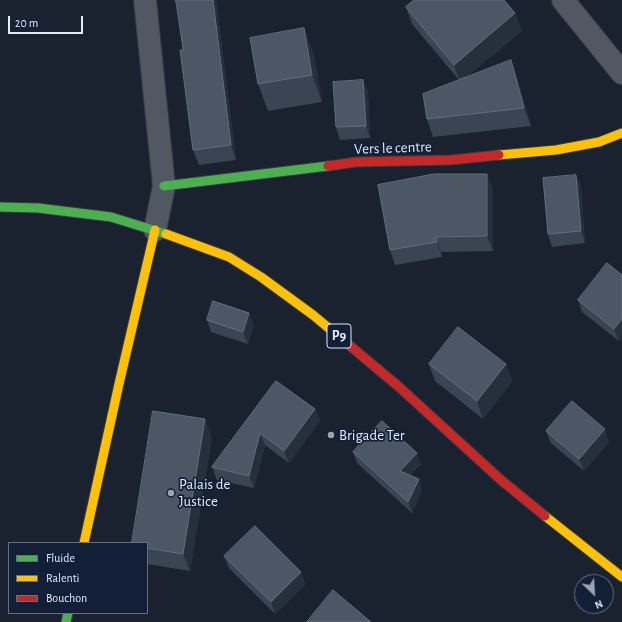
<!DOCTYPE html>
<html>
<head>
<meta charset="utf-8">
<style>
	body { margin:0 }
	#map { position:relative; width:622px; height:622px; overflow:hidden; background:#1a222f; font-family:"Alegreya Sans",sans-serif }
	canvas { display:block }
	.legend { position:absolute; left:8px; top:542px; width:140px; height:72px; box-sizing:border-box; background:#121f37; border:1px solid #647085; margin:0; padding:5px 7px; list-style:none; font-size:12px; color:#e0eafa }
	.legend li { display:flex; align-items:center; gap:8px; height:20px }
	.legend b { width:20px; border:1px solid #647085 }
	.north { position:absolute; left:574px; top:574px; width:40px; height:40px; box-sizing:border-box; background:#121f37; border:1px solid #647085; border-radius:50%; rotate:155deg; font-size:11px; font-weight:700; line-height:16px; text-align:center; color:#e0eafa }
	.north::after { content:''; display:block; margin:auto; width:14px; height:18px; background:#9ba4b3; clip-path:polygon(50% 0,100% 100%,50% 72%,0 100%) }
	.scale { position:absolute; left:8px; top:16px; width:75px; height:18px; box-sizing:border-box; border:2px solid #e0eafa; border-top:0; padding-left:5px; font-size:12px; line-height:14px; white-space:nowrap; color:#e0eafa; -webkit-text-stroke:3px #121f37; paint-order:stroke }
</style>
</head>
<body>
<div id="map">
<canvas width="622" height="622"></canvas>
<ul class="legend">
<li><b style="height:5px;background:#4caf50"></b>Fluide</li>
<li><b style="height:5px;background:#ffc107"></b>Ralenti</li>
<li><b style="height:5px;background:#c62828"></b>Bouchon</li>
</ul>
<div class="north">N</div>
<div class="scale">20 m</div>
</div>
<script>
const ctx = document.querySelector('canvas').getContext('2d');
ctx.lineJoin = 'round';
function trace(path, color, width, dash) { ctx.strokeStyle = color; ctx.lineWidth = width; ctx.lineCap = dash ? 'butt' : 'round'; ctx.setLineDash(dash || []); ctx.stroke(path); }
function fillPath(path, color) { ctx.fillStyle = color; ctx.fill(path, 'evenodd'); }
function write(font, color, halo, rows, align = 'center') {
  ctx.font = font + ' "Alegreya Sans",sans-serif'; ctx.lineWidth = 3.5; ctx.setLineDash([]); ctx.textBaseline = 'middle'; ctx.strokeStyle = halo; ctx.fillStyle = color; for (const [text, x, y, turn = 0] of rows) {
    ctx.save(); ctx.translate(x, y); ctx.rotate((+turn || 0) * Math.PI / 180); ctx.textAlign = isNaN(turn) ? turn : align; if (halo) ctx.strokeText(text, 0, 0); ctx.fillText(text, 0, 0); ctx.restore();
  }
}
const street = new Path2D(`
	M145 0 164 186 155 230
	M563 0 622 73`);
const fast = new Path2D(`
	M164 186 328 166
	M0 207 38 208 111 217 166 234
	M66 622 68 613`);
const slow = new Path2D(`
	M499 155 556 150 599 142 622 133
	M166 234 229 257 261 277 313 315 343 340
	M545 516 622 577
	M84 543 119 384 155 230`);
const jam = new Path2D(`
	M328 166 356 162 451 160 499 155
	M343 340 398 386 501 480 545 516`);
const wall = new Path2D(`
	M176 0H216L236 160 199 165 193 150 183 50Z
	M406 7 515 13 522 31 466 77 517 78 531 126 433 137 427 119 459 80 412 24Z
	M304 28 314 55 322 102 268 111 258 84Z
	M363 80 368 92 370 138 340 140 336 127Z
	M576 175 581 187 585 243 552 247 548 234Z
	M493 189V251L441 252 442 257 395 265 390 250Z
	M622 275V337L619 341 582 312 578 300Z
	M207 320 254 325 248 344 211 332Z
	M429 364H506L512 382 483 419 435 381Z
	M276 381 315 409 320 421 289 463 265 445 254 488 217 480 212 467Z
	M546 431 609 442 584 471 551 443Z
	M212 437 190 571 147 564V543Z
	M353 452 421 464 410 475 419 479 422 490 412 513 357 463Z
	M224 556 301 572 305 584 275 614 229 568Z`);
const shadedWall = new Path2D(`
	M213 0H216L236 160 231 145Z
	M515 13 522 31 460 82 454 65Z
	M304 28 314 55 322 102 312 75Z
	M511 60 517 78 531 126 524 108Z
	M363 80 368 92 370 138 366 126Z
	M487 174 493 189V251L487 236Z
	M576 175 581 187 585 243 581 231Z
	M436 237 441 252 442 257 437 242Z
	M249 313 254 325 248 344 243 332Z
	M622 319V337L619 341 614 329Z
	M506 364 512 382 483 419 477 401Z
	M315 409 320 421 289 463 284 451Z
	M205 419 212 437 190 571 183 554Z
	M605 429 609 442 584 471 579 459Z
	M260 433 265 445 254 488 249 476Z
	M417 453 421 464 404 482 400 471Z
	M419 479 422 490 412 513 408 502Z
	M301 572 305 584 275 614 271 602Z`);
const building = new Path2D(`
	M176 0H213L231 145 193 150 180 50H183Z
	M414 0H504L515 13 454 65 406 7Z
	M304 28 312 75 258 84 250 38Z
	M511 60 524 108 427 119 423 94Z
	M363 80 366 126 336 127 333 82Z
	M434 174H487V236L436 237 437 242 390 250 378 185Z
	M576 175 581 231 548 234 543 178Z
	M607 263 622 275V319L614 329 578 300Z
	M213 301 249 313 243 332 207 320Z
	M458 327 506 364 477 401 429 364Z
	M276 381 315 409 284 451 260 433 249 476 212 467Z
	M572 401 605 429 579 459 546 431Z
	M153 411 205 419 183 554 147 548V543H132Z
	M382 421 417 453 400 471 419 479 408 502 353 452Z
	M255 526 301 572 271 602 224 556Z
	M333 590 371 622H307Z`);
const markers = [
	[331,435,4,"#9ba4b3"],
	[171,493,4,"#9ba4b3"]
];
const shields = [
	[339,336,24]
];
const shieldNames = [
	["P9",339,336]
];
const streetNames = [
	["Vers le centre",393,148,-2]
];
const poiNames = [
	["Brigade Ter",339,435],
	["Palais de",179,484],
	["Justice",179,501]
];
trace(street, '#363c48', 24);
trace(fast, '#363c48', 11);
trace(slow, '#363c48', 11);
trace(jam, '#363c48', 11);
trace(street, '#515861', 22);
trace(fast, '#4caf50', 9);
trace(slow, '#ffc107', 9);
trace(jam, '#c62828', 9);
fillPath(wall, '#394552');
fillPath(shadedWall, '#25303c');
fillPath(building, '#4b5764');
trace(building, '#626e7b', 1);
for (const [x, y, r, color] of markers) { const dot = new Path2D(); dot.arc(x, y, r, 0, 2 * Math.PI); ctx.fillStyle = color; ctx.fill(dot); trace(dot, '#121f37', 1.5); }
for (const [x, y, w] of shields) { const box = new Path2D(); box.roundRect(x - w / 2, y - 12, w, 24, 3); ctx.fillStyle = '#121f37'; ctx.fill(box); trace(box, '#e0eafa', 1); }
write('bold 14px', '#e0eafa', null, shieldNames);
write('15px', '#e0eafa', '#121f37', streetNames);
write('15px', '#e0eafa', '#121f37', poiNames, 'left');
</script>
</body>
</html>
